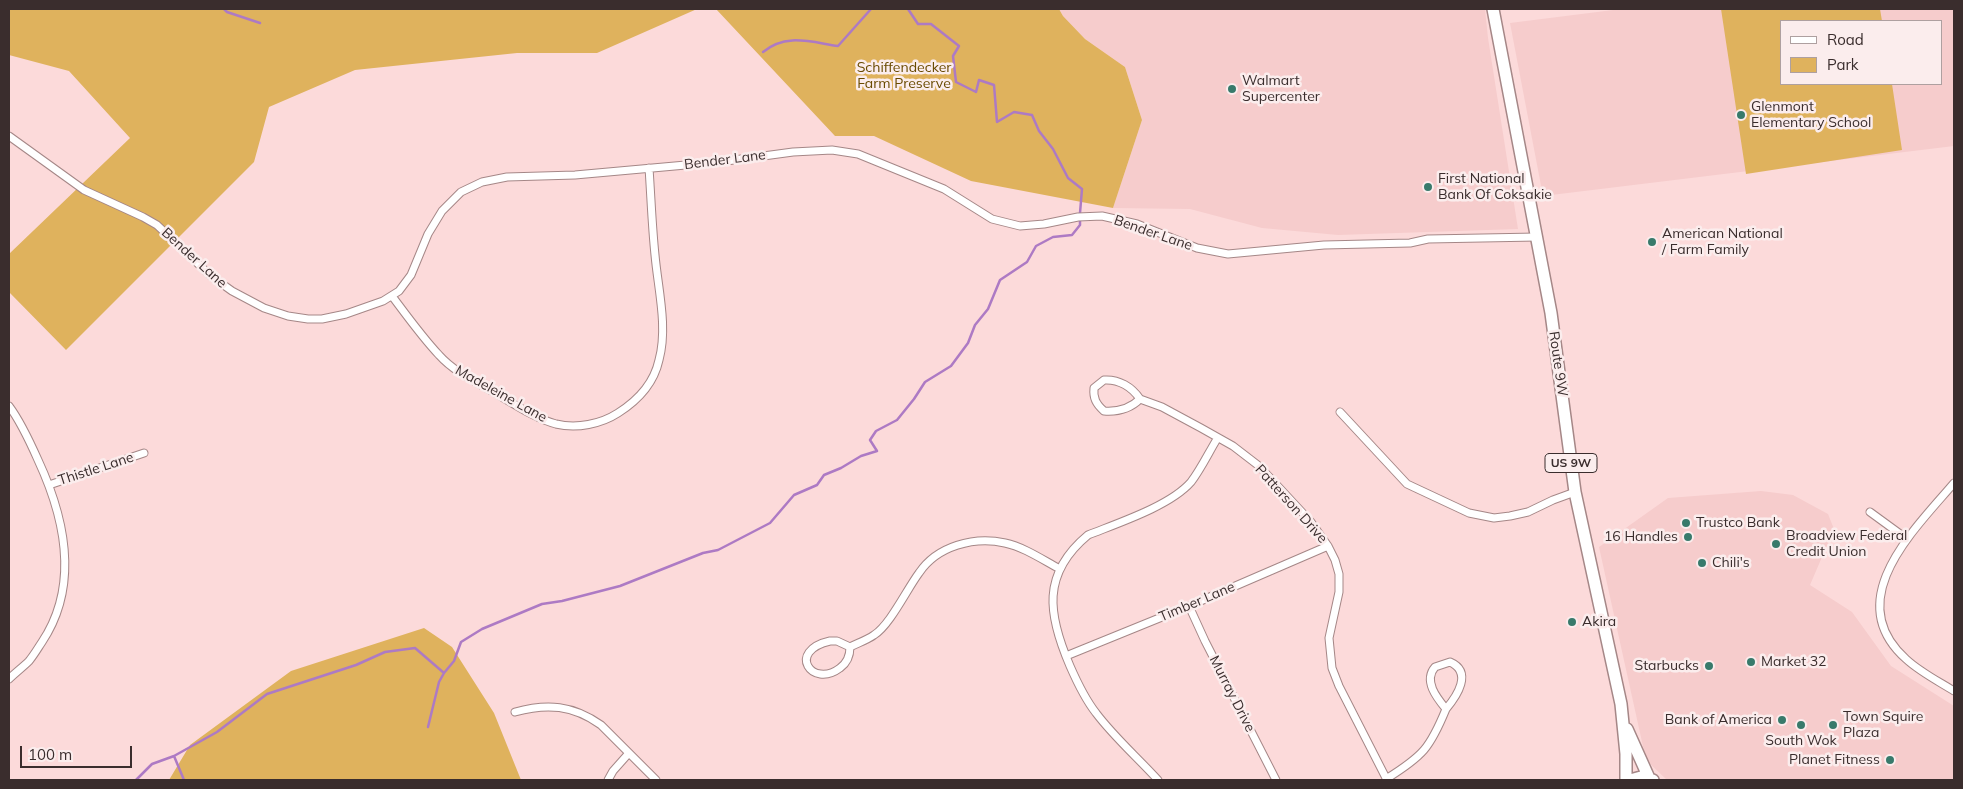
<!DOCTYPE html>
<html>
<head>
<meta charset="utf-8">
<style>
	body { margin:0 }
	#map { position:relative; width:1963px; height:789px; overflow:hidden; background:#fcdada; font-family:Mulish,sans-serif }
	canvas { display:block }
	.frame { position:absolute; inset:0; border:10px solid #3a2d2d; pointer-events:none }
	.legend { position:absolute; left:1780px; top:20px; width:162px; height:65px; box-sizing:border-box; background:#fbeded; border:1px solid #aea0a0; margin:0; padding:6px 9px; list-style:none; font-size:15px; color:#3a2d2d }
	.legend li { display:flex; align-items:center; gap:10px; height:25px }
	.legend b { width:25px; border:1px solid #aea0a0 }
	.scale { position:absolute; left:20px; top:746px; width:112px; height:22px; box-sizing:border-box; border:2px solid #3a2d2d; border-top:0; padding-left:6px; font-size:15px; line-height:18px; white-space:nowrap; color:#3a2d2d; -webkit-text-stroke:4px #fbeded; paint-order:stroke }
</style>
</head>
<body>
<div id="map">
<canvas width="1963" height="789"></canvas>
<div class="frame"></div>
<ul class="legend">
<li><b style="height:6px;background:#fff"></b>Road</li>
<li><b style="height:14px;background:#dfb25d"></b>Park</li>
</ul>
<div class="scale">100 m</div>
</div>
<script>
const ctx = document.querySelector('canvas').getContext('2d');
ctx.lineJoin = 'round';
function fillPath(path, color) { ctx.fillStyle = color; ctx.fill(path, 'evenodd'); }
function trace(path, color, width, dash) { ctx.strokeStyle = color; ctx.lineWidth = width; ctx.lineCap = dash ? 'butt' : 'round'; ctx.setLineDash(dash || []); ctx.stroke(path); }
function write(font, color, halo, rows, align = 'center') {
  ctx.font = font + ' Mulish,sans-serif'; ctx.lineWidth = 5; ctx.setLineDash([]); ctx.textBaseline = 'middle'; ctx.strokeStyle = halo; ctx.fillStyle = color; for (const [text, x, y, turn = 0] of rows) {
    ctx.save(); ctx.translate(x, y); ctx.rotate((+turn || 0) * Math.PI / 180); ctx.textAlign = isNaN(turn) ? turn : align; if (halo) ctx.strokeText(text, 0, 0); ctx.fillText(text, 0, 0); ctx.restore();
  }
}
const built = new Path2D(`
	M1059 9H1485L1488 38 1518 229 1338 235 1262 228 1190 209 1113 208 1142 120 1125 67 1085 39 1063 16Z
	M1621 9H1954V146L1543 196 1510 23ZM1782 21H1942V84H1782Z
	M1761 491 1793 495 1828 514 1834 529 1810 585 1852 612 1891 666 1954 706V780H1667L1646 760 1599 547 1668 498Z`);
const green = new Path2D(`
	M9 9H697L597 53H517L355 70 269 107 254 162 66 350 9 292V254L130 138 69 71 9 55Z
	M716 9H1059L1063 16 1085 39 1125 67 1142 120 1113 208 971 181 874 136H835Z
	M1721 9H1880L1882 21H1782V84H1892L1902 150 1746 174Z
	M424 628 452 647 494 713 521 780H169L190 745 291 671Z`);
const stream = new Path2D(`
	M224 9 227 12 260 23
	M908 9 918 24H931L959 46 953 56 956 82 976 92 979 80 994 85 997 122 1014 112 1032 115 1039 131 1053 149 1068 178 1082 189 1080 213
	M763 52C786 33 810 42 838 46L871 9
	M428 727 439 682 444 673
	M174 756 184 780
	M136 780 152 764 174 756 217 732 267 694 356 665 385 652 415 648 444 673 454 661 461 642 482 629 542 604 562 601 620 586 703 553 718 550 770 523 794 495 817 485 824 475 841 468 861 456 877 451 870 440 876 431 897 420 914 399 925 382 951 366 968 343 975 325 988 309 1000 280 1027 262 1036 246 1053 237 1072 235 1080 225V221`);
const street = new Path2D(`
	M9 136 84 190 143 217 157 225 211 276 232 291 264 308 288 316 308 319H322L346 314 383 301 399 291 411 275 428 234 442 211 461 192 482 182 507 177 575 175 719 162 793 152 832 150 858 154 944 189 992 219 1020 226 1044 224 1078 217 1102 216 1137 224 1197 248 1228 254 1324 245 1410 243 1428 239 1537 237
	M392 296C407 316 422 337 439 355 456 374 481 384 502 397 519 407 537 419 556 424 577 429 601 424 618 413 637 401 654 383 659 360 668 327 658 289 655 255 652 226 651 197 649 168
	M1104 380C1119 379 1132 387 1140 399 1130 409 1118 412 1104 411 1096 404 1093 398 1094 388Z
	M1140 399 1162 407 1201 428 1233 446 1259 466 1311 522 1328 546 1335 560 1339 574V592L1329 638 1332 668 1339 686 1387 780
	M9 406C21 422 30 442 38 460 65 518 80 585 42 642 38 648 34 655 29 661 23 667 15 673 9 679
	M1340 412 1407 484 1469 513 1494 518 1510 516 1528 512 1553 500 1575 492
	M1954 483C1914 530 1840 600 1906 659 1920 672 1938 681 1954 691
	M49 485 144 453
	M1870 512 1907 539
	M1189 606 1205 641 1276 780
	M830 641H837L850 647C850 656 847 663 840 668 812 689 786 651 830 641Z
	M850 647C858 643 867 640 874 635 890 625 907 589 919 573 937 546 974 536 1005 543 1024 547 1043 560 1060 569
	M1066 656 1189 606 1328 546
	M1450 662C1473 672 1457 696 1446 709 1437 698 1423 681 1435 667Z
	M515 712C547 703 573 705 601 725L656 780
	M1386 779C1423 756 1430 748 1446 709
	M608 780 613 771 629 753
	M1158 780C1138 758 1114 737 1096 713 1085 699 1077 682 1070 666 1048 615 1041 574 1088 535 1118 523 1170 506 1191 482 1201 469 1209 452 1217 439`);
const primary = new Path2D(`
	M1493 9 1551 313 1575 492 1621 704 1626 754V780
	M1627 729 1649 778
	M1630 780 1641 777 1653 780`);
const markers = [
	[1232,89,5,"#387a6b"],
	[1741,115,5,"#387a6b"],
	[1428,187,5,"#387a6b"],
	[1652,242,5,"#387a6b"],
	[1686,523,5,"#387a6b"],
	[1688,537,5,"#387a6b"],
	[1776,544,5,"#387a6b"],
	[1702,563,5,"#387a6b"],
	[1572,622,5,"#387a6b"],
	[1751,662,5,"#387a6b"],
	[1709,666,5,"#387a6b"],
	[1782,720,5,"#387a6b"],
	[1801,725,5,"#387a6b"],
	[1833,725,5,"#387a6b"],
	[1890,760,5,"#387a6b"]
];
const shields = [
	[1571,463,52]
];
const shieldNames = [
	["US 9W",1571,463]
];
const parkNames = [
	["Schiffendecker",904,68],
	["Farm Preserve",904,84]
];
const poiNames = [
	["Walmart",1242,81],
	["Supercenter",1242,97],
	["Glenmont",1751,107],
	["Elementary School",1751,123],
	["First National",1438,179],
	["Bank Of Coksakie",1438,195],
	["American National",1662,234],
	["/ Farm Family",1662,250],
	["Trustco Bank",1696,523],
	["Broadview Federal",1786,536],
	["Credit Union",1786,552],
	["16 Handles",1678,537,"right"],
	["Chili's",1712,563],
	["Akira",1582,622],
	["Market 32",1761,662],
	["Starbucks",1699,666,"right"],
	["Town Squire",1843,717],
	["Plaza",1843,733],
	["Bank of America",1772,720,"right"],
	["South Wok",1801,741,"center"],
	["Planet Fitness",1880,760,"right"]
];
const streetNames = [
	["Bender Lane",725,160,-7],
	["Bender Lane",1153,233,19],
	["Bender Lane",194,258,42],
	["Route 9W",1558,364,82],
	["Madeleine Lane",501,394,29],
	["Thistle Lane",96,469,-18],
	["Patterson Drive",1291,504,48],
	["Timber Lane",1197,602,-23],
	["Murray Drive",1232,694,63]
];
fillPath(built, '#f6cccc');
fillPath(green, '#dfb25d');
trace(stream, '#ad7ac4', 2.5);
trace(street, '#a58787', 9);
trace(primary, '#a58787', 14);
trace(street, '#fff', 7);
trace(primary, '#fff', 11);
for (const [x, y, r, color] of markers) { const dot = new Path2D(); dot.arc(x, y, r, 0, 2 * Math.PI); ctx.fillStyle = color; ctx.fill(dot); trace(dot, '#fbeded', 2); }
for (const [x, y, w] of shields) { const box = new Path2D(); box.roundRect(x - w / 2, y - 9.5, w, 19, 4); ctx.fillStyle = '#fbeded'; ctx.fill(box); trace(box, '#3a2d2d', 1); }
write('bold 12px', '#3a2d2d', null, shieldNames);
write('14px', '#694a00', '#fbeded', parkNames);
write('14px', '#3a2d2d', '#fbeded', poiNames, 'left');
write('14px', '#3a2d2d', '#fbeded', streetNames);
</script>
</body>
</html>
